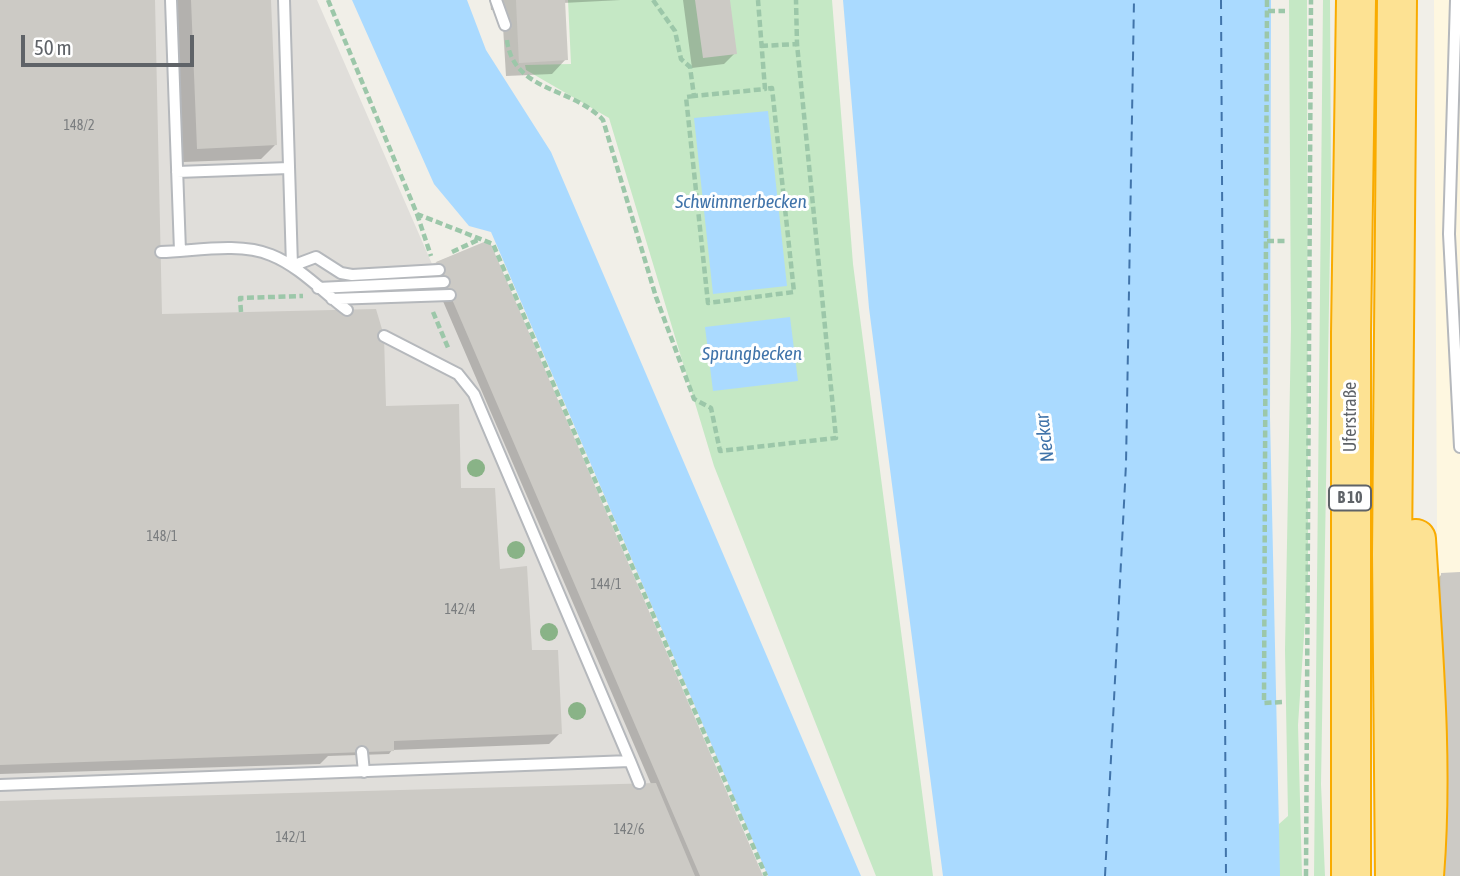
<!DOCTYPE html>
<html>
<head>
<meta charset="utf-8">
<style>
	body { margin:0 }
	#map { position:relative; width:1460px; height:876px; overflow:hidden; background:#f1efe8; font-family:"Asap Condensed",sans-serif }
	canvas { display:block }
	.scale { position:absolute; left:21px; top:35px; width:173px; height:32px; box-sizing:border-box; border:4px solid #5f6368; border-top:0; padding-left:9px; font-size:21px; line-height:24px; white-space:nowrap; color:#5f6368; -webkit-text-stroke:5px #fff; paint-order:stroke }
</style>
</head>
<body>
<div id="map">
<canvas width="1460" height="876"></canvas>
<div class="scale">50 m</div>
</div>
<script>
const ctx = document.querySelector('canvas').getContext('2d');
ctx.lineJoin = 'round';
function fillPath(path, color) { ctx.fillStyle = color; ctx.fill(path, 'evenodd'); }
function trace(path, color, width, dash) { ctx.strokeStyle = color; ctx.lineWidth = width; ctx.lineCap = dash ? 'butt' : 'round'; ctx.setLineDash(dash || []); ctx.stroke(path); }
function write(font, color, halo, rows, align = 'center') {
  ctx.font = font + ' "Asap Condensed",sans-serif'; ctx.lineWidth = 6; ctx.setLineDash([]); ctx.textBaseline = 'middle'; ctx.strokeStyle = halo; ctx.fillStyle = color; for (const [text, x, y, turn = 0] of rows) {
    ctx.save(); ctx.translate(x, y); ctx.rotate((+turn || 0) * Math.PI / 180); ctx.textAlign = isNaN(turn) ? turn : align; if (halo) ctx.strokeText(text, 0, 0); ctx.fillText(text, 0, 0); ctx.restore();
  }
}
const commercial = new Path2D(`
	M1434 0H1460V876H1439Z`);
const industrial = new Path2D(`
	M0 0H317L432 264 489 240 763 876H0Z`);
const green = new Path2D(`
	M568 0H832L853 264 933 876H876L714 466 609 118 526 70 525 65 571 64Z
	M1289 0H1307L1308 576 1298 725 1302 876H1279V824L1288 816 1285 650 1291 329Z
	M1323 0H1330L1331 184 1321 784 1325 876H1314Z`);
const water = new Path2D(`
	M352 0H467L486 50 551 152 861 876H768L491 232 469 226 434 184Z
	M843 0H1271L1270 417 1280 876H943L869 308Z
	M768 111 787 286 713 294 694 118Z
	M790 317 798 381 713 391 705 327Z`);
const shadow = new Path2D(`
	M0 0H153L161 316 384 408 460 489 498 571 560 733 549 744 392 750 389 754 328 756 320 764 0 774Z
	M177 0H269L275 145 261 159 183 162Z
	M490 0H621L563 3 566 59 552 74 506 76 502 10H491Z
	M683 0H728L735 53 724 64 692 68Z
	M437 264 761 876H0V803L651 784 430 271Z
	M1460 573V876L1428 588 1442 574Z`);
const ferry = new Path2D(`
	M1221 0 1226 876
	M1105 876 1126 464 1134 0`);
const building = new Path2D(`
	M0 0H155L162 314 376 309 384 336 386 406 459 404 461 488H495L500 569 527 566 532 650H558L562 734 394 741V751L0 765Z
	M191 0H271L277 145 197 149Z
	M516 0H565L568 60 519 63Z
	M695 0H730L737 54 703 58Z
	M489 240 763 876H700L436 262Z
	M1460 572V876H1443L1441 573Z
	M656 783 695 876H0V801Z`);
const path = new Path2D(`
	M328 0 417 214 493 244 766 876
	M653 0 675 31 681 59 690 67 694 96 765 89 758 0
	M1267 0 1264 703 1282 702
	M1268 11H1285
	M507 40C513 92 573 87 603 120L656 297 694 399 711 408 720 451 836 438 797 44 796 0
	M761 46 797 44
	M694 96 686 97 708 303 794 292 772 88 765 89
	M417 214 431 256
	M1267 241H1286
	M452 252 480 239
	M241 312 240 298 303 296
	M433 312 449 350
	M1306 876 1311 0`);
const lane = new Path2D(`
	M171 0 180 251
	M284 0 292 266 316 257 341 273 352 275 439 270
	M496 0 505 25
	M1456 0 1449 234 1460 447
	M177 172 289 168
	M161 252C195 251 239 242 271 255 299 266 323 292 347 310
	M318 288 444 282
	M332 299 450 295
	M362 752 364 772
	M630 761 639 783
	M0 785 630 761 474 394 458 374 384 336`);
const highway = new Path2D(`
	M1416 539C1423 652 1433 764 1424 876
	M1351 876V333L1356 0
	M1395 876 1392 554 1397 0`);
const trees = [
	[476,468],
	[516,550],
	[549,632],
	[577,711]
];
const numberNames = [
	["148/2",79,126],
	["148/1",162,537],
	["144/1",606,585],
	["142/4",460,610],
	["142/6",629,830],
	["142/1",291,838]
];
const shields = [
	[1350,498,42]
];
const shieldNames = [
	["B 10",1350,498]
];
const streetNames = [
	["Uferstraße",1350,417,-90]
];
const waterNames = [
	["Schwimmerbecken",741,202],
	["Sprungbecken",752,354],
	["Neckar",1045,438,-97]
];
fillPath(commercial, '#fef7e0');
fillPath(industrial, '#e0deda');
fillPath(green, '#c5e8c5');
fillPath(water, '#aadaff');
fillPath(shadow, '#0003');
trace(ferry, '#4174aa', 2, [9, 7]);
fillPath(building, '#cccac5');
trace(lane, '#b5b8bc', 14);
trace(highway, '#f9ab00', 42);
trace(path, '#9cc7a9', 4.5, [7, 3.5]);
trace(lane, '#fff', 10);
trace(highway, '#fde293', 38);
ctx.fillStyle = '#89b387';
for (const [x, y] of trees) { ctx.beginPath(); ctx.arc(x, y, 9, 0, 2 * Math.PI); ctx.fill(); }
write('14px', '#7a7d7f', null, numberNames);
for (const [x, y, w] of shields) { const box = new Path2D(); box.roundRect(x - w / 2, y - 12.5, w, 25, 5); ctx.fillStyle = '#fff'; ctx.fill(box); trace(box, '#5f6368', 2); }
write('bold 16px', '#5f6368', null, shieldNames);
write('18px', '#5f6368', '#fff', streetNames);
write('italic 19px', '#4174aa', '#fff', waterNames);
</script>
</body>
</html>
